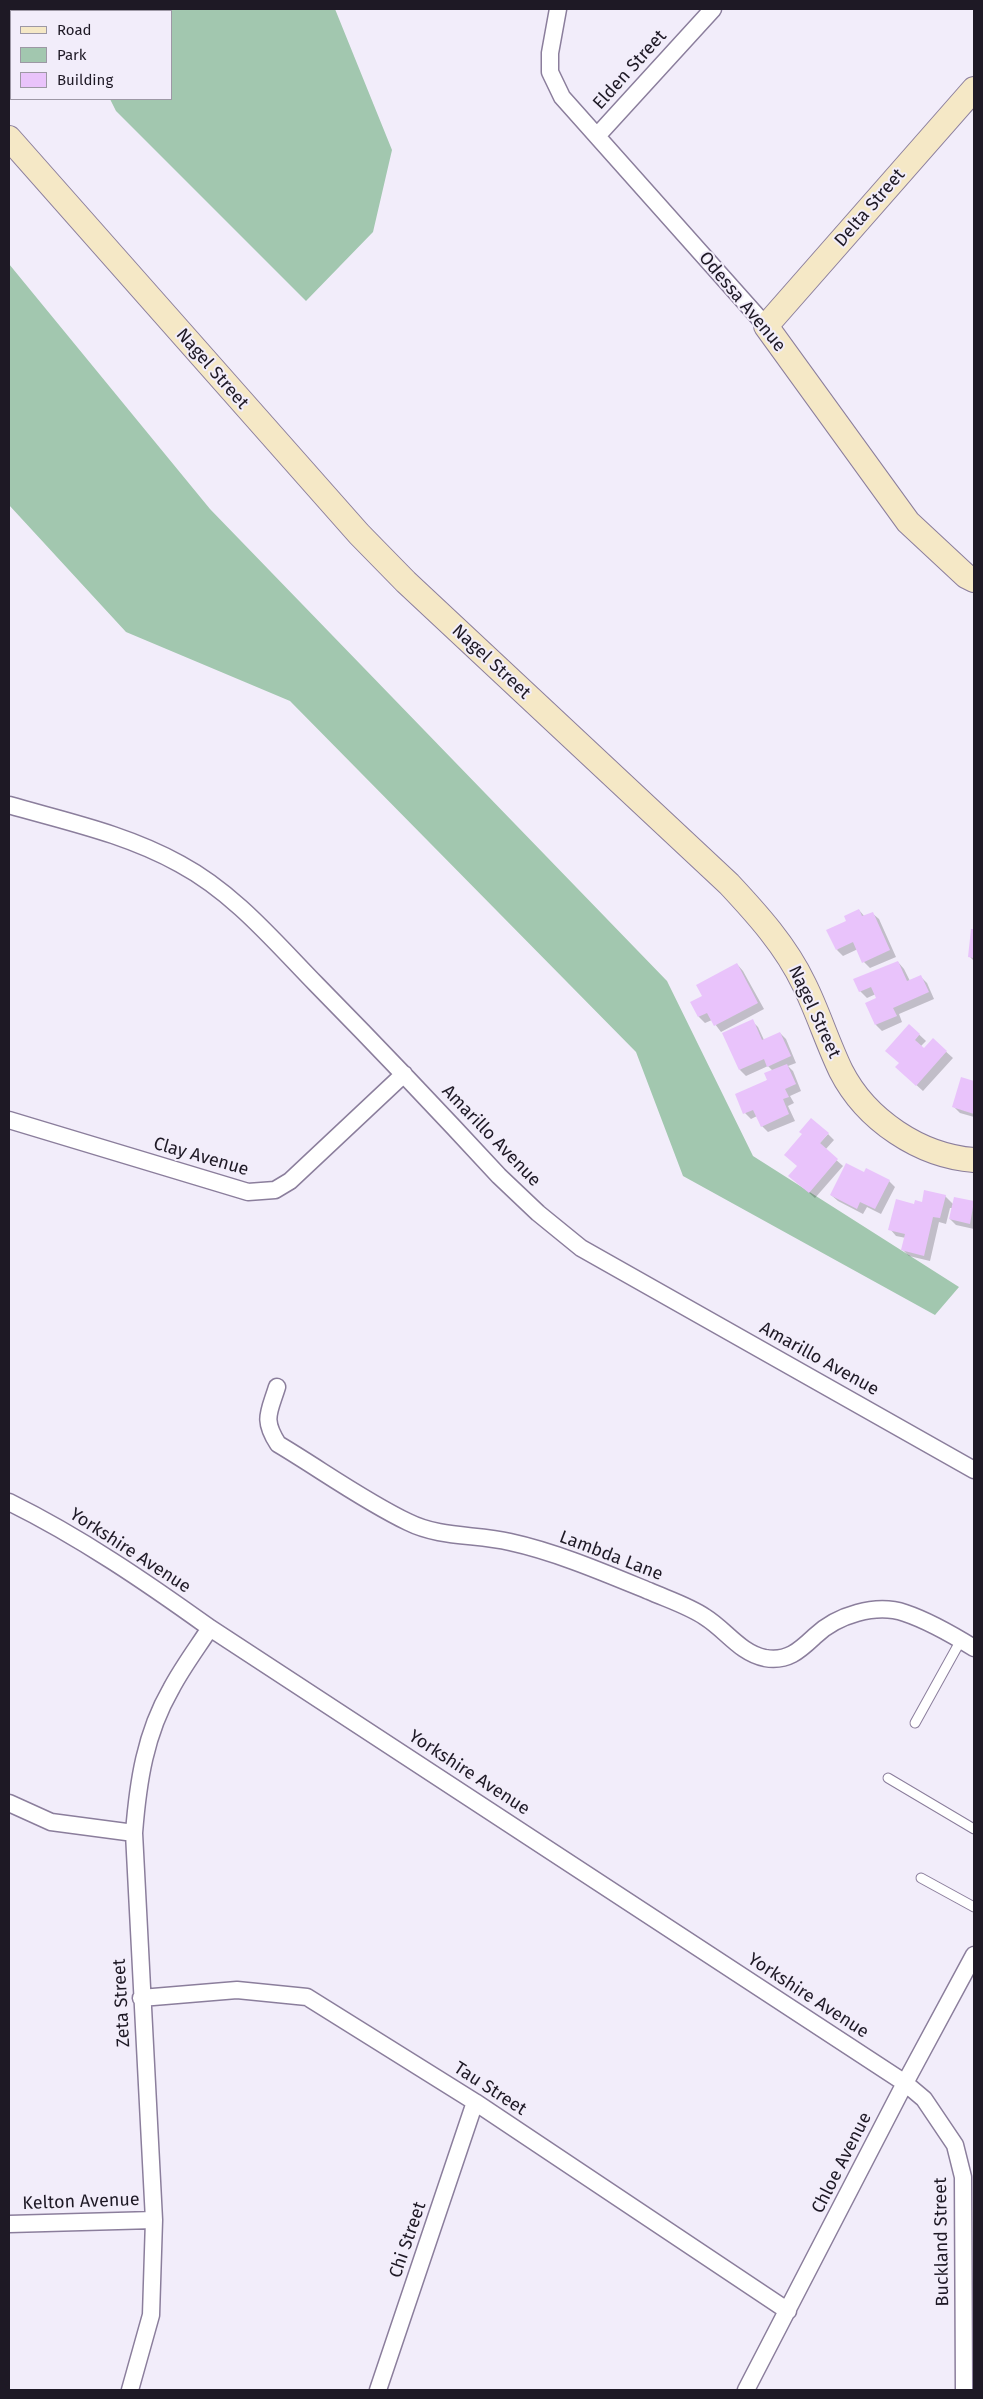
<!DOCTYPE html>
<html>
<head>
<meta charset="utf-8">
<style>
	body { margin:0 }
	#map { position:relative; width:983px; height:2399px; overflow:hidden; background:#f2edfa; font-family:"Fira Sans",sans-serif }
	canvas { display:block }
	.frame { position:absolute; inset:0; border:10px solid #1e1925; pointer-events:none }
	.legend { position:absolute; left:10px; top:10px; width:162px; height:90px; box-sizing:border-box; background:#f2edfa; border:1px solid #9d98a5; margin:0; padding:6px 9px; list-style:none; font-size:15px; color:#1e1925 }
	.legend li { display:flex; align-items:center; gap:10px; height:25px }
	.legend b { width:25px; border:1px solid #9d98a5 }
</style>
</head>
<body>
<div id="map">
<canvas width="983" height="2399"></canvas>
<div class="frame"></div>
<ul class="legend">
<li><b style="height:6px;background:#f5e8c6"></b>Road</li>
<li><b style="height:14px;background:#a2c7af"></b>Park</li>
<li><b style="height:14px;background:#e9c3fb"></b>Building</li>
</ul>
</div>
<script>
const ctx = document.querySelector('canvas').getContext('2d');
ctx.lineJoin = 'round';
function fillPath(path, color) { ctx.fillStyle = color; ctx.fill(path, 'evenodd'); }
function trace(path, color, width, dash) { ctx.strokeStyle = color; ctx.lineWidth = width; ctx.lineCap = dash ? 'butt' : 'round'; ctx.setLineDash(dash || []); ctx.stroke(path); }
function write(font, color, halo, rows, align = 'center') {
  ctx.font = font + ' "Fira Sans",sans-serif'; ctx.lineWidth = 4; ctx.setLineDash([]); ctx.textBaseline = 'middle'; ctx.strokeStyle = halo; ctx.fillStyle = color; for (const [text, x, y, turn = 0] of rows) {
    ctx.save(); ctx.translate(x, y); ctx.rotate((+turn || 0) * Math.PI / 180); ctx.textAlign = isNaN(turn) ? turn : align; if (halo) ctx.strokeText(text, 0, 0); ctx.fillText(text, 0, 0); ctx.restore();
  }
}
const green = new Path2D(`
	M71 9H335L392 150 373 232 306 301 116 111 110 99H171V11H72Z
	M9 264 210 509 667 981 753 1156 959 1287 935 1315 683 1176 636 1052 290 701 126 632 9 505Z`);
const shadow = new Path2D(`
	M859 910 865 917 872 913 879 919 896 957 870 968 864 962 858 949 843 956 837 950 848 922Z
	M972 930 974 931V961L970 957Z
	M898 962 904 969 910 981 921 977 927 983 934 999 899 1014 902 1022 882 1031 876 1025 878 999 876 994 867 998 860 991 855 979Z
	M737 964 743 971 764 1009 721 1032 712 1020 705 1023 699 1017 692 1002 704 996Z
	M752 1021 758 1027 764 1040 780 1033 786 1039 796 1063 788 1066 793 1071 801 1091 790 1096 794 1103 788 1106 795 1121 768 1132 762 1126 757 1116 751 1119 745 1113 773 1071 768 1066 746 1076 740 1070Z
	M909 1025 926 1041 921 1046 924 1050 933 1040 953 1058 923 1091 903 1073 900 1063Z
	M962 1079 974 1083V1117L960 1113 954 1107Z
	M828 1134 834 1140 825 1150 843 1166 815 1198 790 1176Z
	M865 1174 889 1181 895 1187 881 1214 867 1207 863 1214 838 1201 831 1195Z
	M945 1196 953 1204 955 1198 974 1203V1229L956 1225 950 1219 952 1208H950L946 1224 939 1222 930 1261 909 1256 903 1250 906 1238 896 1236 890 1229 915 1206Z`);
const building = new Path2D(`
	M859 909 862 916 873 912 890 950 862 963 853 942 836 950 826 930 846 921 844 916Z
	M971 929H974V958L968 957Z
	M898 961 907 981 921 975 929 992 893 1008 897 1016 875 1025 865 1003 876 998 871 987 859 992 853 979Z
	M737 963 758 1003 714 1026 707 1013 698 1017 690 1002 702 996 696 985Z
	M753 1019 762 1040 780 1032 791 1056 767 1067 764 1059 739 1070 722 1033Z
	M909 1024 920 1034 915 1040 924 1048 933 1038 947 1051 916 1086 895 1067 899 1063 885 1051Z
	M787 1064 796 1084 785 1089 789 1097 783 1099 789 1114 761 1127 753 1110 743 1114 735 1094 767 1080 764 1073Z
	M961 1077 974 1081V1114L952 1107Z
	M811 1118 829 1133 820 1143 838 1159 809 1193 788 1176 797 1166 784 1155 802 1134 799 1132Z
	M846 1163 864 1172 866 1168 890 1180 875 1209 860 1202 857 1209 830 1195Z
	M924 1190 946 1195 940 1218 933 1217 924 1256 901 1250 905 1234 888 1230 896 1199 914 1204 915 1200 922 1202Z
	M954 1197 974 1201 970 1224 949 1219Z`);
const lane = new Path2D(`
	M915 1723 961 1640
	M888 1778 974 1829
	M921 1878 974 1907`);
const street = new Path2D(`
	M558 9 550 53V72L562 97 766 326
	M597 136 713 9
	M9 805C68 822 126 834 180 864 234 893 274 941 316 984 378 1047 439 1111 499 1176L538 1213 581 1248 974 1470
	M9 1120 248 1192 275 1190 290 1181 404 1074
	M277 1387C269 1413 262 1419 278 1444 320 1469 364 1501 408 1522 440 1538 476 1534 510 1542 556 1552 605 1573 649 1591 667 1599 689 1606 705 1617 726 1630 740 1653 765 1658 788 1662 800 1650 815 1636 837 1615 876 1603 905 1613 929 1621 953 1635 974 1648
	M9 1502C80 1537 146 1582 210 1628L905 2083 924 2099 955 2145 963 2177 964 2390
	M9 1803 51 1822 134 1833
	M141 1998 237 1990 307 1997 475 2102 788 2311
	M9 2224 154 2220
	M130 2390 151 2315 154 2220 134 1833C138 1782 145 1734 171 1689 182 1668 197 1648 210 1628
	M378 2390 475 2102
	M746 2390 905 2083 974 1955`);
const secondary = new Path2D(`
	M974 89 766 326 908 522 966 576 974 580
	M9 138 359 534 406 582 729 884C757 914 786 946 804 984 818 1012 827 1042 841 1071 866 1120 920 1156 974 1160`);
const streetNames = [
	["Elden Street",630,70,-48],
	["Delta Street",870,208,-49],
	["Odessa Avenue",742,302,50],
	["Nagel Street",212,369,49],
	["Nagel Street",491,662,43],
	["Nagel Street",814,1012,65],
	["Amarillo Avenue",491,1136,46],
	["Clay Avenue",201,1157,16],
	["Amarillo Avenue",819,1359,29],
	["Yorkshire Avenue",130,1551,33],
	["Lambda Lane",611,1556,21],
	["Yorkshire Avenue",469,1773,33],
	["Yorkshire Avenue",808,1996,33],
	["Zeta Street",122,2003,-93],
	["Tau Street",490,2089,33],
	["Chloe Avenue",842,2163,-63],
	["Kelton Avenue",81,2202,-2],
	["Chi Street",408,2240,-71],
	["Buckland Street",942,2242,-91]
];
fillPath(green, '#a2c7af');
fillPath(shadow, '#0003');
fillPath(building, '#e9c3fb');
trace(lane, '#8b7e9c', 11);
trace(street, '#8b7e9c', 19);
trace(secondary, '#8b7e9c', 26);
trace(lane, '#fff', 9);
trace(street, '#fff', 16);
trace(secondary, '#f5e8c6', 24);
write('18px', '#1e1925', '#f2edfa', streetNames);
</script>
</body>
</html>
